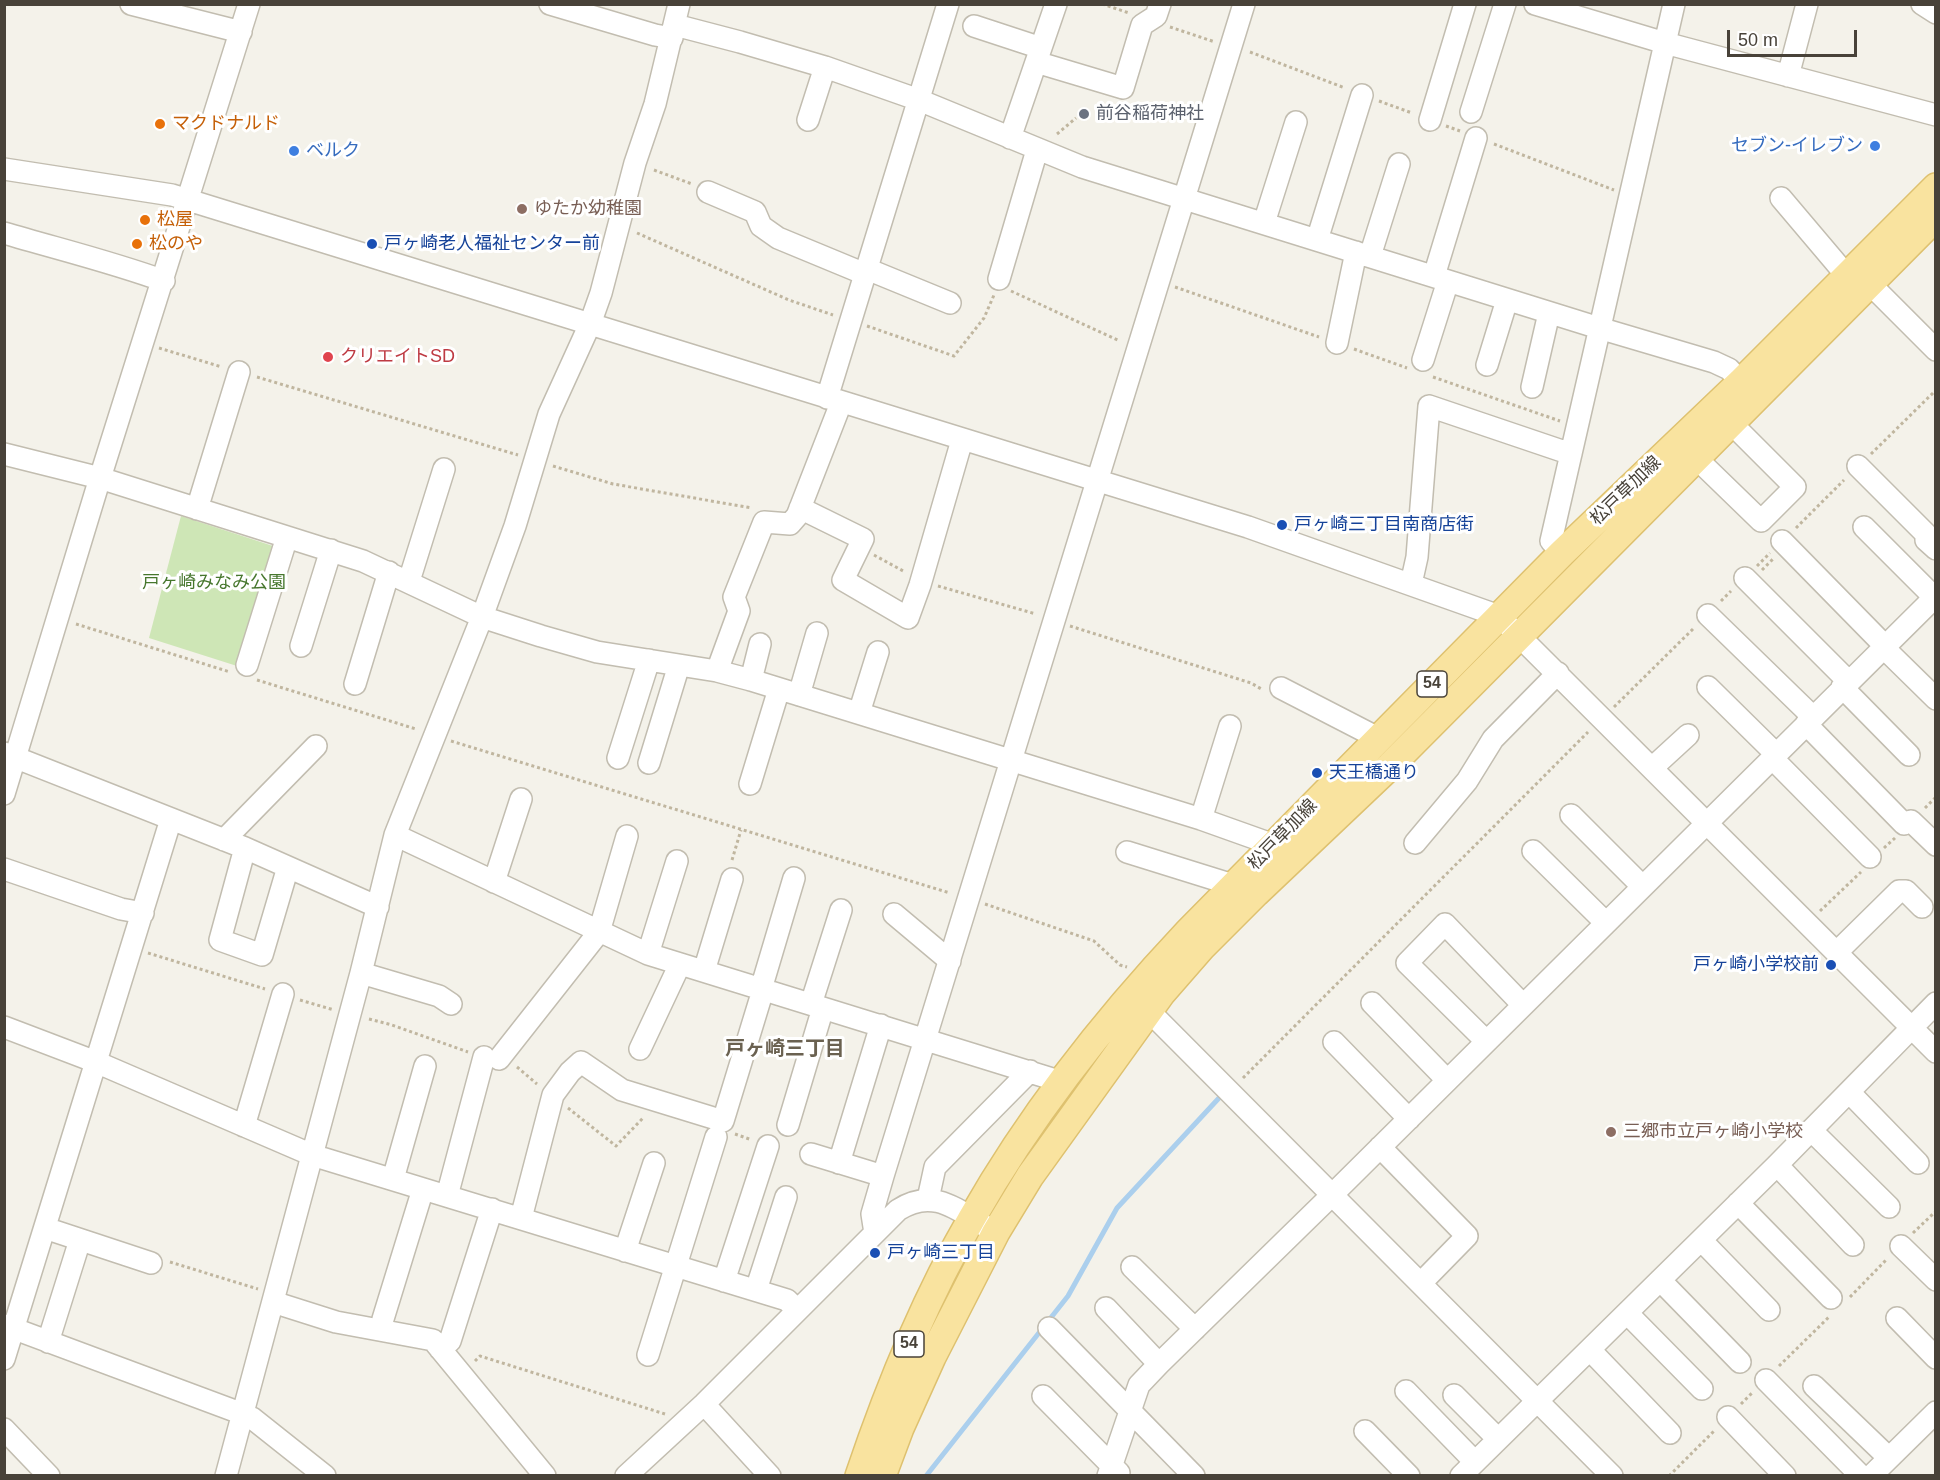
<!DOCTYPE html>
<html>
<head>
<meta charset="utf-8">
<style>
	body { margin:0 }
	#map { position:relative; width:1940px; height:1480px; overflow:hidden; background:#f4f2ea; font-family:Helvetica,sans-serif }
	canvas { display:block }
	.frame { position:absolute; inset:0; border:6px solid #484239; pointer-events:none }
	.scale { position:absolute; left:1727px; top:30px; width:130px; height:27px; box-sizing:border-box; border:3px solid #484239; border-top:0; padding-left:8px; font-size:18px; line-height:21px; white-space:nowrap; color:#484239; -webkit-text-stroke:4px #fff; paint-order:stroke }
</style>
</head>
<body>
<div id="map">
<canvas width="1940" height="1480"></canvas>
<div class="frame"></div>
<div class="scale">50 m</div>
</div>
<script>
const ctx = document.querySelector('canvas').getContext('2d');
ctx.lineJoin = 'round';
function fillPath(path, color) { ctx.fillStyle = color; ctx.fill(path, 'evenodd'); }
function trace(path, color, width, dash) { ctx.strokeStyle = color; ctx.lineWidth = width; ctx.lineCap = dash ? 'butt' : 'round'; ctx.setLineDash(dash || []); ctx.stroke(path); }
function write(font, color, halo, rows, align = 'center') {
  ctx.font = font + ' Helvetica,"Noto Sans JP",sans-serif'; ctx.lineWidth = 6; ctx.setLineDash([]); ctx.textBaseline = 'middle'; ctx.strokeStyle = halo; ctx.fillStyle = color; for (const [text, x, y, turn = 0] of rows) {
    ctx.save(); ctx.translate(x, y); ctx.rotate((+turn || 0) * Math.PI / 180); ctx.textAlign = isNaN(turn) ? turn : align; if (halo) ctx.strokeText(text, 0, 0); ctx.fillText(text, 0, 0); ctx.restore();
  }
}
const green = new Path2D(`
	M181 516 276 547 237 666 149 638Z`);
const stream = new Path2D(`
	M926 1476 1068 1296 1117 1208 1219 1098`);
const path = new Path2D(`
	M1102 4 1129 13
	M1170 27 1215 42
	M1250 52 1345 88
	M1379 101 1412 113
	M1446 126 1460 131
	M1057 134 1076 118
	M1494 144 1614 190
	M654 170 692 184
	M637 233 789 300 833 315
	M1175 287 1319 337
	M1011 291 1120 341
	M867 326 954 356 984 318 994 295
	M159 348 222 367
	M1354 349 1407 368
	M257 377 518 455
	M1433 377 1560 421
	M1871 454 1936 390
	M553 466 613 484 752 508
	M1796 528 1844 480
	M874 555 905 572
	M1757 566 1770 553
	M1762 570 1774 558
	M938 586 1036 614
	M1721 601 1731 591
	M76 624 230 672
	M1070 626 1251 683 1263 690
	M257 680 416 729
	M1614 707 1695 627
	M451 741 950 893
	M1925 808 1936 797
	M1884 848 1895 838
	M732 860 741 830
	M985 904 1094 941 1120 965 1127 967
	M1820 911 1861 872
	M148 953 265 989
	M300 1000 334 1010
	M369 1019 392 1025 468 1052
	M517 1067 537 1084
	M1243 1078 1588 732
	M568 1108 616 1146 644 1117
	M735 1134 752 1140
	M1913 1233 1936 1211
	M170 1262 258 1289
	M1850 1297 1887 1259
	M475 1361 480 1356 665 1414
	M1779 1366 1830 1316
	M1741 1404 1753 1392
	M1669 1476 1715 1430`);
const minor = new Path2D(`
	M131 4 241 32
	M550 4 655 35 672 38
	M1535 4 1665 43 1936 115
	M1922 4 1936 13
	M675 25 740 42 825 67 919 100 1082 167 1599 328 1714 362 1729 369 1741 382
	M974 26 1041 48
	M1036 62 1123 88 1142 25 1156 16 1160 4
	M1788 76 1807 4
	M1471 112 1505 4
	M808 120 825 67
	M1430 120 1465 4
	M1010 138 1056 4
	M4 169 172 195 1248 527 1499 616 1936 1052
	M708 192 755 212 761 226 778 238 865 274
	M1781 198 1847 276
	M1264 223 1296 122
	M4 233C58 249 112 262 164 281
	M1317 240 1362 95
	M1370 256 1399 164
	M867 269 950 303
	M1434 276 1476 138
	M999 279 1037 150
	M1869 283 1936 350
	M1337 343 1356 252
	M1423 360 1448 281
	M1487 365 1507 300
	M1532 387 1549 313
	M827 398 948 4
	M4 454 100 478 363 561 482 617 541 636 597 652 717 671 751 680 1201 819 1274 845
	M1696 458 1761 521 1795 487 1730 422
	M1858 466 1926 534V540L1936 549
	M800 508 863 539 843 580 908 618 920 585 962 440
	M197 509 239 372
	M1864 527 1934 597
	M1782 541 1885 646
	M1562 553 1551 541 1674 4
	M1745 578 1848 681
	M409 581 444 469
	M1411 584 1417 557 1429 406 1571 454
	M1708 615 1813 717
	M301 646 331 550
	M1883 647 1936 699
	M247 665 287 537
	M717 671 739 611 734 597 764 522 790 524 797 516 841 403
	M751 680 760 644
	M355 684 389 572
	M1708 687 1776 754
	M1842 687 1909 755
	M1281 688 1378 738
	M799 695 817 633
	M859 713 878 652
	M1806 724 1904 824
	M4 753 245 848 378 907
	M618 758 649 660
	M1772 758 1870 857
	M649 763 679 665
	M1652 768 1688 735
	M750 784 779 689
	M4 794 100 478 249 4
	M1571 815 1642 886
	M1201 819 1230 726
	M1911 821 1936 845
	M395 835 648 954 1062 1082
	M224 840 316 746
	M1415 843 1467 781 1493 739 1558 673
	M245 848 220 940 262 955 288 867
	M1533 851 1606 923
	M1127 852 1233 885
	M4 869 121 909 143 913
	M494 882 521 799
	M894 914 950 961
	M1836 953 1899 891H1906L1922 907
	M648 954 677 861
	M704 971 732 879
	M361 973 439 996 451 1004
	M761 989 794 878
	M1138 1000 1612 1476
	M1372 1003 1447 1080
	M811 1004 841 910
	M4 1027 96 1062 312 1155 787 1300 797 1310
	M1486 1041 1407 963 1445 924 1523 1005
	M1334 1042 1409 1119
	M640 1049 680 964
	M499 1059 599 932 627 836
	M1849 1092 1918 1163
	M788 1125 823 1008
	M244 1126 283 994
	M1811 1130 1889 1207
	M1380 1147 1467 1236 1421 1283
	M811 1154 883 1176
	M839 1163 881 1025
	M1777 1165 1853 1245
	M393 1179 425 1066
	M447 1196 484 1057
	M928 1199 935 1167 1030 1071
	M1738 1203 1831 1298
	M521 1218 553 1095 570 1072 581 1062 622 1090 723 1121 763 990
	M45 1228 151 1263
	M875 1233 872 1214 883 1176 1244 4
	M1701 1240 1769 1310
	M1901 1246 1936 1280
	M625 1251 654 1163
	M1132 1267 1195 1329
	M1660 1280 1740 1362
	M724 1281 768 1146
	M756 1290 786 1197
	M273 1302 336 1322 433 1340 545 1476
	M1106 1308 1159 1364
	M1627 1313 1702 1389
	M1897 1318 1936 1358
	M383 1319 423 1189
	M4 1325 243 1414 252 1418 325 1476
	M1049 1328 1194 1476
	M48 1342 80 1240
	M440 1349 450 1341 492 1209
	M1590 1350 1670 1433
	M648 1355 716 1137
	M4 1359 171 819
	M1766 1380 1861 1476
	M1814 1386 1889 1458
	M1406 1391 1475 1462
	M1454 1395 1498 1439
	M1043 1396 1119 1473
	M704 1404 770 1476
	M1728 1417 1785 1476
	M4 1429 49 1476
	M1365 1431 1409 1476
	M226 1476 361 973 395 835 482 617 515 526 549 414 590 324 601 293 635 163 655 104 679 4
	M626 1476 704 1404 898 1210C932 1188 955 1208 985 1226
	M1108 1476 1139 1385 1159 1364 1333 1194 1936 596
	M1461 1476 1777 1165 1936 1003
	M1871 1476 1936 1412`);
const major = new Path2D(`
	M859 1476C889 1387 925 1299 972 1218 1031 1114 1106 1019 1188 932L1562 553 1741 382 1936 187
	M882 1476 900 1428 932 1357 996 1232 1030 1176 1161 994 1202 947 1256 893 1390 766 1936 217`);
const markers = [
	[1084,114,6,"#6b7280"],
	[160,124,6,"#e8710a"],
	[1875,146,6,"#3f7fe0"],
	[294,151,6,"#3f7fe0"],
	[522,209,6,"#8d6e63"],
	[145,220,6,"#e8710a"],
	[137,244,6,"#e8710a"],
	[372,244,6,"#1a4fb4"],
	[328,357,6,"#e0444e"],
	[1282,525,6,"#1a4fb4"],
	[1317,773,6,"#1a4fb4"],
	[1831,965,6,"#1a4fb4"],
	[1611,1132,6,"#8d6e63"],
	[875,1253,6,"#1a4fb4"]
];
const shields = [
	[1432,684,30],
	[909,1344,30]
];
const shieldNames = [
	["54",1432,684],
	["54",909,1344]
];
const worshipNames = [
	["前谷稲荷神社",1096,114]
];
const foodNames = [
	["マクドナルド",172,124],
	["松屋",157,220],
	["松のや",149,244]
];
const shopNames = [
	["セブン-イレブン",1863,146],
	["ベルク",306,151,"left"]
];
const educationNames = [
	["ゆたか幼稚園",534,209],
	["三郷市立戸ヶ崎小学校",1623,1132]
];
const transitNames = [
	["戸ヶ崎老人福祉センター前",384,244],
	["戸ヶ崎三丁目南商店街",1294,525],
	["天王橋通り",1329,773],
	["戸ヶ崎小学校前",1819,965,"right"],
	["戸ヶ崎三丁目",887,1253]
];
const healthNames = [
	["クリエイトSD",340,357]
];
const streetNames = [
	["松戸草加線",1626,491,-44],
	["松戸草加線",1283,835,-46]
];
const parkNames = [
	["戸ヶ崎みなみ公園",214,583]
];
const neighbourhoodNames = [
	["戸ヶ崎三丁目",785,1049]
];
fillPath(green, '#cee6b6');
trace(stream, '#abcfed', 5);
trace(minor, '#c2bdb0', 24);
trace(major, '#dec16f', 30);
trace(path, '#c0b69f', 3, [3, 3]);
trace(minor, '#fff', 21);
trace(major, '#f9e39f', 27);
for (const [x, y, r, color] of markers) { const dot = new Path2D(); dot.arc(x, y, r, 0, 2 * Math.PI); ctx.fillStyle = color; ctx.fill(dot); trace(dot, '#fff', 2); }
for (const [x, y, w] of shields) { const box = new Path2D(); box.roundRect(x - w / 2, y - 13, w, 26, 4.5); ctx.fillStyle = '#fff'; ctx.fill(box); trace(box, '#484239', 1.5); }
write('bold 16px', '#484239', null, shieldNames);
write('18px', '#5b616d', '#fff', worshipNames, 'left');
write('18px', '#c56008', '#fff', foodNames, 'left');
write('18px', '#366cbe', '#fff', shopNames, 'right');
write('18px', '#785e54', '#fff', educationNames, 'left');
write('18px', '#164399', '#fff', transitNames, 'left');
write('18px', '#be3a42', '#fff', healthNames, 'left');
write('18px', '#484239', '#fff', streetNames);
write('18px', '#47772e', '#fff', parkNames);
write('bold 20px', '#6a6150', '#fff', neighbourhoodNames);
</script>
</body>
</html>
